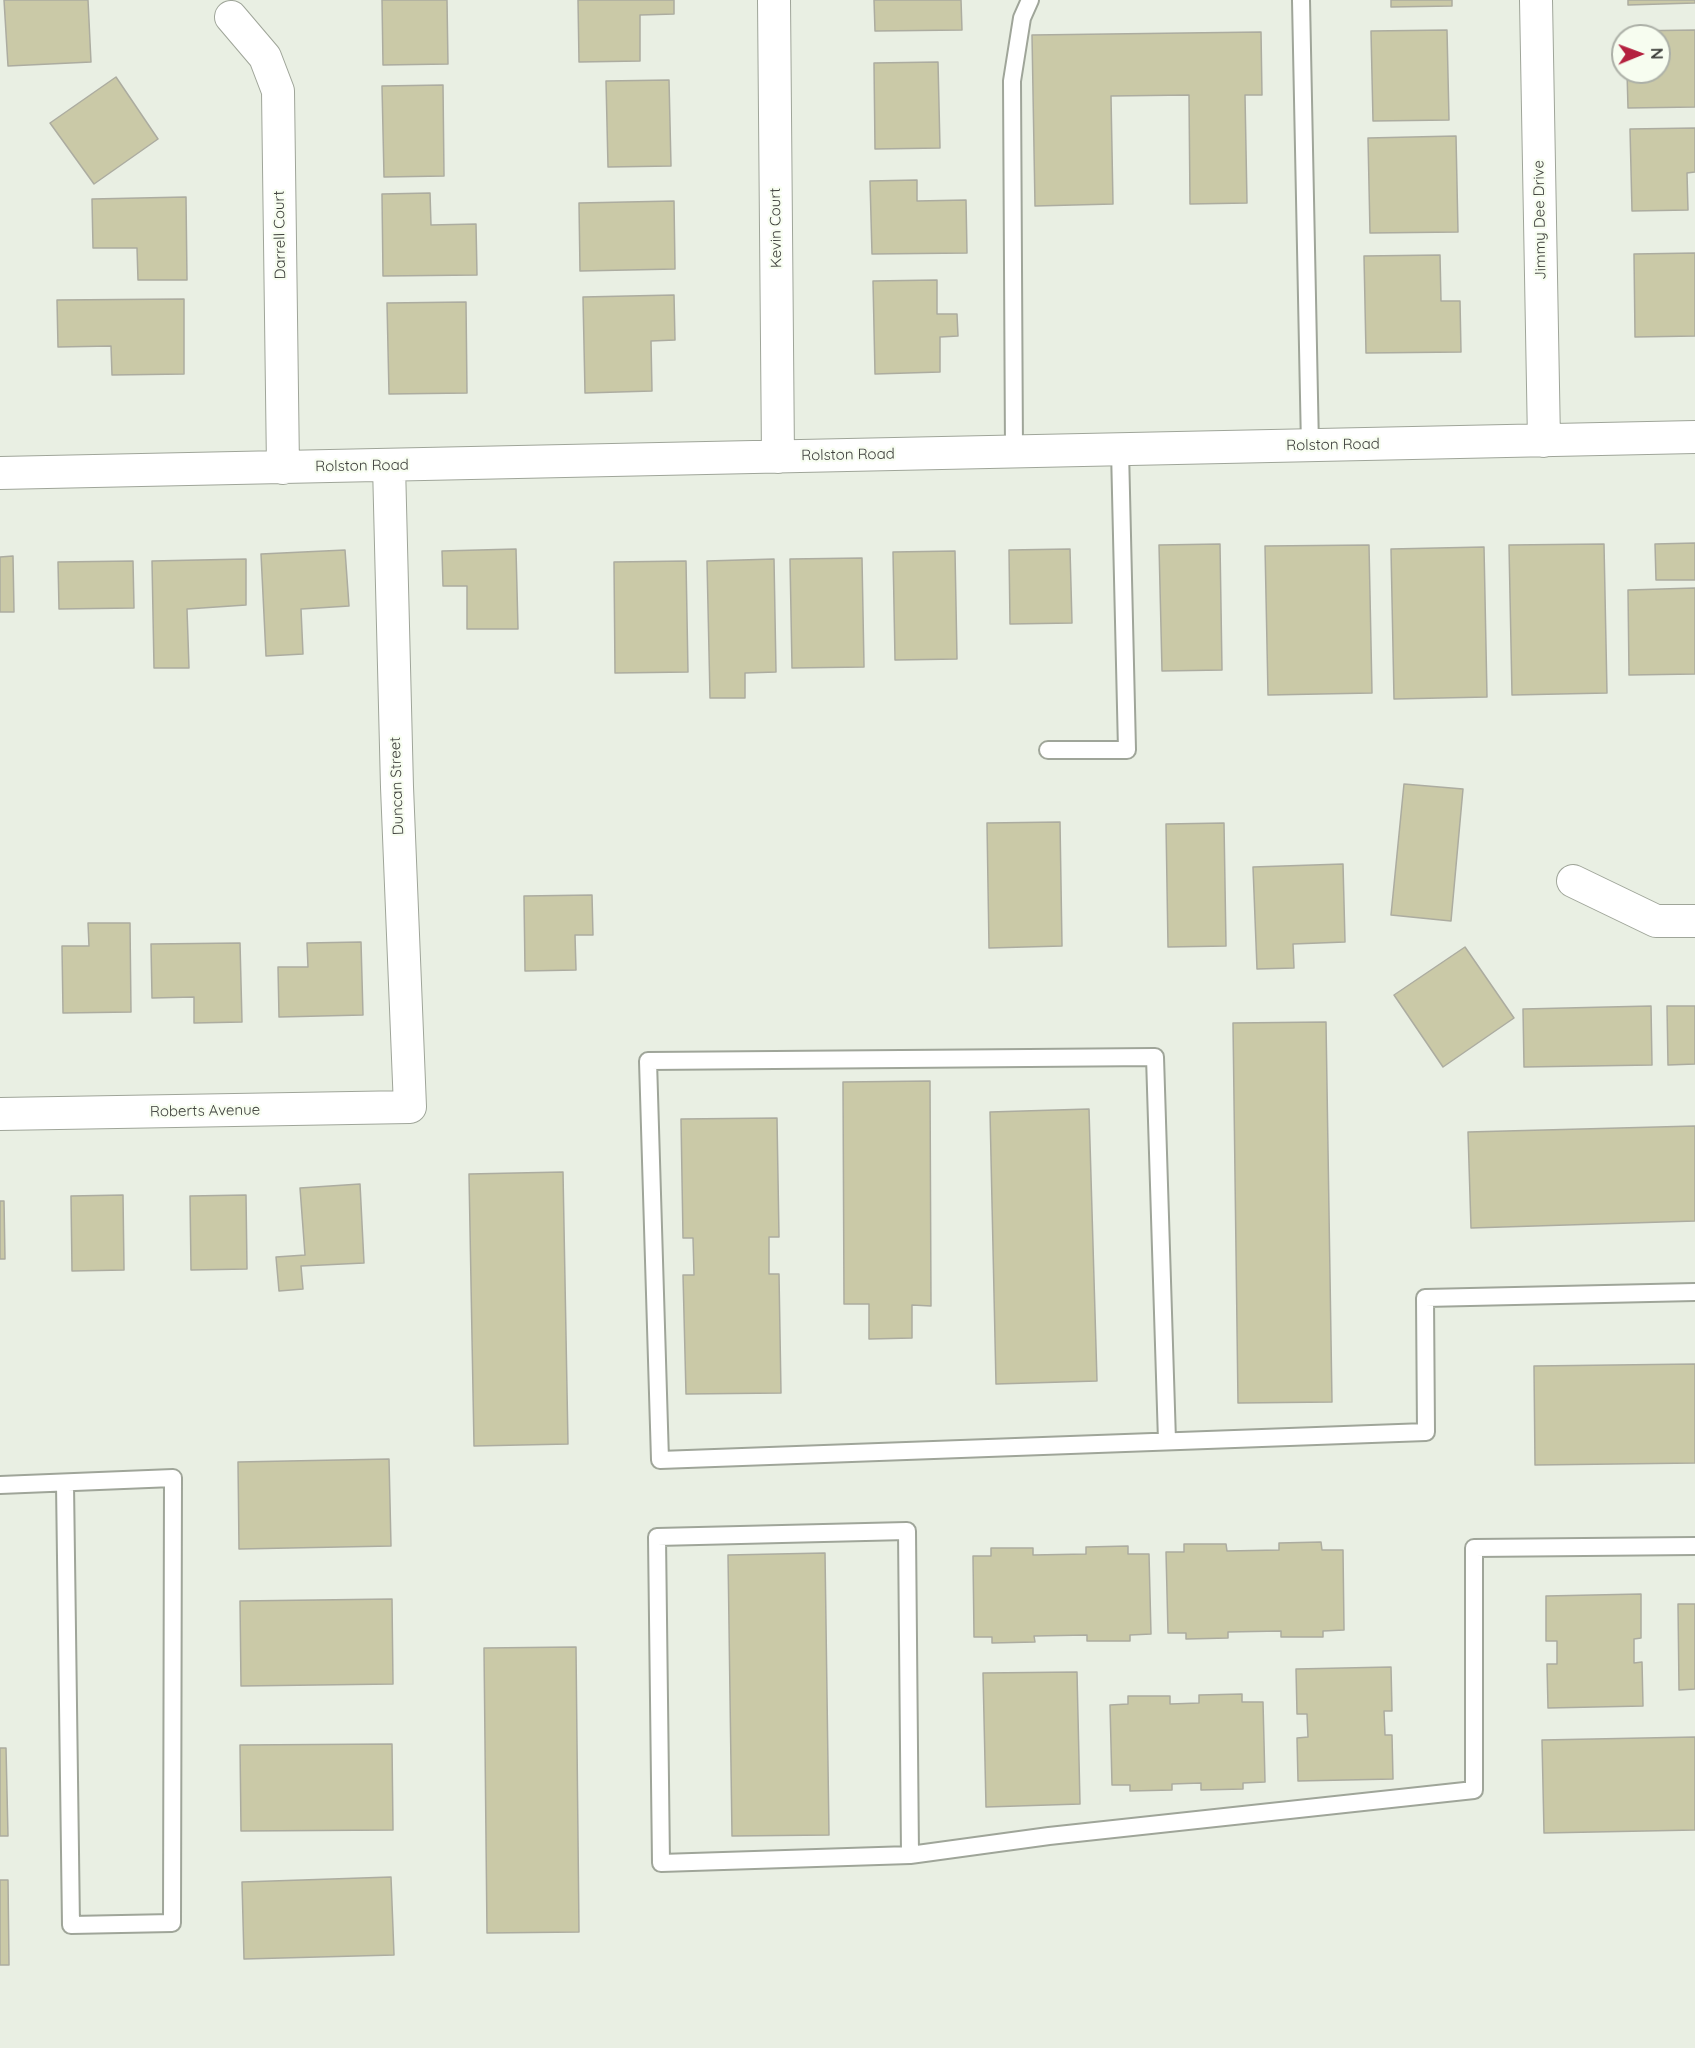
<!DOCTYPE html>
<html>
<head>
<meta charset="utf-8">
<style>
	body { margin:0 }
	#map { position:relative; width:1695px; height:2048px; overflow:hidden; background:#e9efe3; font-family:Quicksand,sans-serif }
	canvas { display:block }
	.north { position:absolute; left:1611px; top:24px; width:60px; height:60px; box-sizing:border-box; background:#f7fdf0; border:2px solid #acb0a7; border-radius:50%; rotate:89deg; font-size:16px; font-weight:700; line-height:24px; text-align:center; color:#3b3d39 }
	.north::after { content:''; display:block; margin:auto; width:21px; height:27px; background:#b4213f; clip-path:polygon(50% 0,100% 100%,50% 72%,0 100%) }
</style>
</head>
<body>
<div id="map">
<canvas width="1695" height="2048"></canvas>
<div class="north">N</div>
</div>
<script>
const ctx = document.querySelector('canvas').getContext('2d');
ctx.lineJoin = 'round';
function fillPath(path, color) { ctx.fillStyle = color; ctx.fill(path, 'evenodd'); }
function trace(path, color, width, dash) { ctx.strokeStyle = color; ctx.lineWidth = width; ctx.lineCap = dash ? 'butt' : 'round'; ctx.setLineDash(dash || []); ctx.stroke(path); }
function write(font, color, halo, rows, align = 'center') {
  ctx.font = font + ' Quicksand,sans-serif'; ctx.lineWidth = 4.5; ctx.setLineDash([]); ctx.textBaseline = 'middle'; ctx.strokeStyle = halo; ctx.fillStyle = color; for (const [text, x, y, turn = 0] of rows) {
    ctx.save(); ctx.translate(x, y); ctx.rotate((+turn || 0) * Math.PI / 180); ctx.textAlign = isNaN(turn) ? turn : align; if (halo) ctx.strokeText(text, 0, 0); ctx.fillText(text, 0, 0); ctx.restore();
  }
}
const building = new Path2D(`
	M4 0H88L91 62 8 66Z
	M382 0H447L448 64 383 65Z
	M578 0H674V14L640 15V61L579 62Z
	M874 0H961L962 30 875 31Z
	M1391 0H1452V6L1391 7Z
	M1628 0H1695V3L1628 5Z
	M1447 30 1449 120 1373 121 1371 31Z
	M1695 30V107L1628 108 1627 72H1659V36H1627V31Z
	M1261 32 1262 95H1245L1247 203 1190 204 1189 95 1111 96 1113 204 1035 206 1032 35Z
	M938 62 940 148 875 149 874 63Z
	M116 77 158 139 94 184 50 123Z
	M669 80 671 166 608 167 606 81Z
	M443 85 444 176 384 177 382 86Z
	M1695 128V172L1687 173 1688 210 1632 211 1630 129Z
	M1456 136 1458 232 1370 233 1368 138Z
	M917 180V201L966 200 967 253 872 254 870 181Z
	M430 193 431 225 476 224 477 275 383 276 382 194Z
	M186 197 187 280H138L137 248H93L92 199Z
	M674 201 675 269 580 271 579 203Z
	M1695 253V336L1635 337 1634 254Z
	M1440 255 1441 301H1460L1461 352 1366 353 1364 256Z
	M937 280V314H957L958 336 940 337V372L875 374 873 281Z
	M674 295 675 340 651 341 652 391 585 393 583 297Z
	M184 299V374L112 375 111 346 58 347 57 300Z
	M466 302 467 393 389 394 387 303Z
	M1695 543V580H1656L1655 544Z
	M1220 544 1222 670 1162 671 1159 545Z
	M1604 544 1607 693 1512 695 1509 545Z
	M1369 545 1372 693 1268 695 1265 546Z
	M1484 547 1487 697 1394 699 1391 549Z
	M516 549 518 629H467V586H443L442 551Z
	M1070 549 1072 623 1010 624 1009 550Z
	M345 550 349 606 301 609 303 654 266 656 261 554Z
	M955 551 957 659 895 660 893 552Z
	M13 556 14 612H0V557Z
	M862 558 864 667 792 668 790 559Z
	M246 559V605L187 609 189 668H154L152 561Z
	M774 559 776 672 745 673V698H710L707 561Z
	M133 561 134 608 59 609 58 562Z
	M686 561 688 672 615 673 614 562Z
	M1695 588V674L1629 675 1628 590Z
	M1404 784 1463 789 1451 921 1391 915Z
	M1060 822 1062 946 989 948 987 823Z
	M1224 823 1226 946 1168 947 1166 824Z
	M1343 864 1345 942 1293 944 1294 968 1257 969 1253 867Z
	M592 895 593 935H575L576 970 525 971 524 896Z
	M88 923H130L131 1012 63 1013 62 946H89Z
	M361 942 363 1015 279 1017 278 967H308L307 943Z
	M240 943 242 1022 194 1023V997L152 998 151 944Z
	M1465 947 1514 1018 1443 1067 1394 995Z
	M1651 1006 1652 1065 1524 1067 1523 1009Z
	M1667 1006H1695V1064L1668 1065Z
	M1326 1022 1332 1402 1238 1403 1233 1023Z
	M930 1081 931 1306 912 1305V1338L869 1339V1304H844L843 1082Z
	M1089 1109 1097 1381 996 1384 990 1112Z
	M777 1118 779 1237H769V1274H779L781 1393 686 1394 683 1275H694L693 1238H683L681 1119Z
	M1695 1126V1221L1471 1228 1468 1132Z
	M563 1172 568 1444 474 1446 469 1174Z
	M360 1184 364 1263 301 1266 303 1289 279 1291 276 1257 305 1255 300 1188Z
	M123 1195 124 1270 72 1271 71 1196Z
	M246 1195 247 1269 191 1270 190 1196Z
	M0 1201H4L5 1259H0Z
	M1695 1364V1463L1535 1465 1534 1366Z
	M389 1459 391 1546 239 1549 238 1462Z
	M1321 1542 1322 1550H1343L1344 1630 1323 1631V1637H1281V1631L1228 1632V1638L1186 1639V1633H1168L1166 1552H1184V1544H1226L1227 1551 1279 1550V1543Z
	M1128 1546V1554H1149L1151 1634 1130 1635V1641H1087V1635L1034 1636 1035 1642 992 1643V1637H974L973 1556H991V1548H1033V1555L1086 1554V1547Z
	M825 1553 829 1835 732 1836 728 1555Z
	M1641 1594V1638L1634 1639V1663L1642 1662 1643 1706 1548 1708 1547 1664H1557V1641H1546V1596Z
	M392 1599 393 1684 241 1686 240 1601Z
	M1678 1604H1695V1689L1679 1690Z
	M576 1647 579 1932 487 1933 484 1648Z
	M1391 1667 1392 1711H1384L1385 1735H1392L1393 1779 1298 1781 1297 1738 1308 1737 1307 1714H1297L1296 1669Z
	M1077 1672 1080 1804 986 1807 983 1673Z
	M1242 1694V1702H1263L1265 1782 1243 1783V1789L1201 1790V1783L1172 1784V1790L1130 1791V1785H1112L1110 1705 1128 1704V1696H1170V1704L1199 1703V1695Z
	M1695 1737V1830L1544 1833 1542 1740Z
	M392 1744 393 1830 241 1831 240 1745Z
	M0 1748H6L8 1836H0Z
	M391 1877 394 1955 244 1959 242 1882Z
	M0 1880H8L9 1965H0Z`);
const lane = new Path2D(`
	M1301 0 1310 446
	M1014 452 1012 81 1022 18 1030 0
	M1048 750H1127L1120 450
	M1167 1441 1155 1057 648 1061 660 1460 1426 1432 1425 1298 1695 1292
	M0 1485 173 1478 172 1923 71 1925 65 1484
	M910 1855 907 1531 657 1537 661 1863 910 1855 1049 1836 1474 1790V1548L1695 1546`);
const street = new Path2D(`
	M774 0 778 457
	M1536 0 1544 441
	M231 17 265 57 278 91 283 468
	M0 473 1695 437
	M1573 881 1656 921H1695
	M0 1114 410 1107 397 787 389 465`);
const streetNames = [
	["Jimmy Dee Drive",1540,220,-91],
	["Kevin Court",776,228,-91],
	["Darrell Court",280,235,-91],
	["Rolston Road",1333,445,-1],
	["Rolston Road",848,455,-1],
	["Rolston Road",362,466,-1],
	["Duncan Street",397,786,-92],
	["Roberts Avenue",205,1111,-1]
];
fillPath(building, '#cac9a7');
trace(building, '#acaca0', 1.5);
trace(lane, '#9fa599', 20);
trace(street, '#9fa599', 34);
trace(lane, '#fff', 16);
trace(street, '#fff', 32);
write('15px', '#3b3d39', '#f7fdf0', streetNames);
</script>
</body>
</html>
